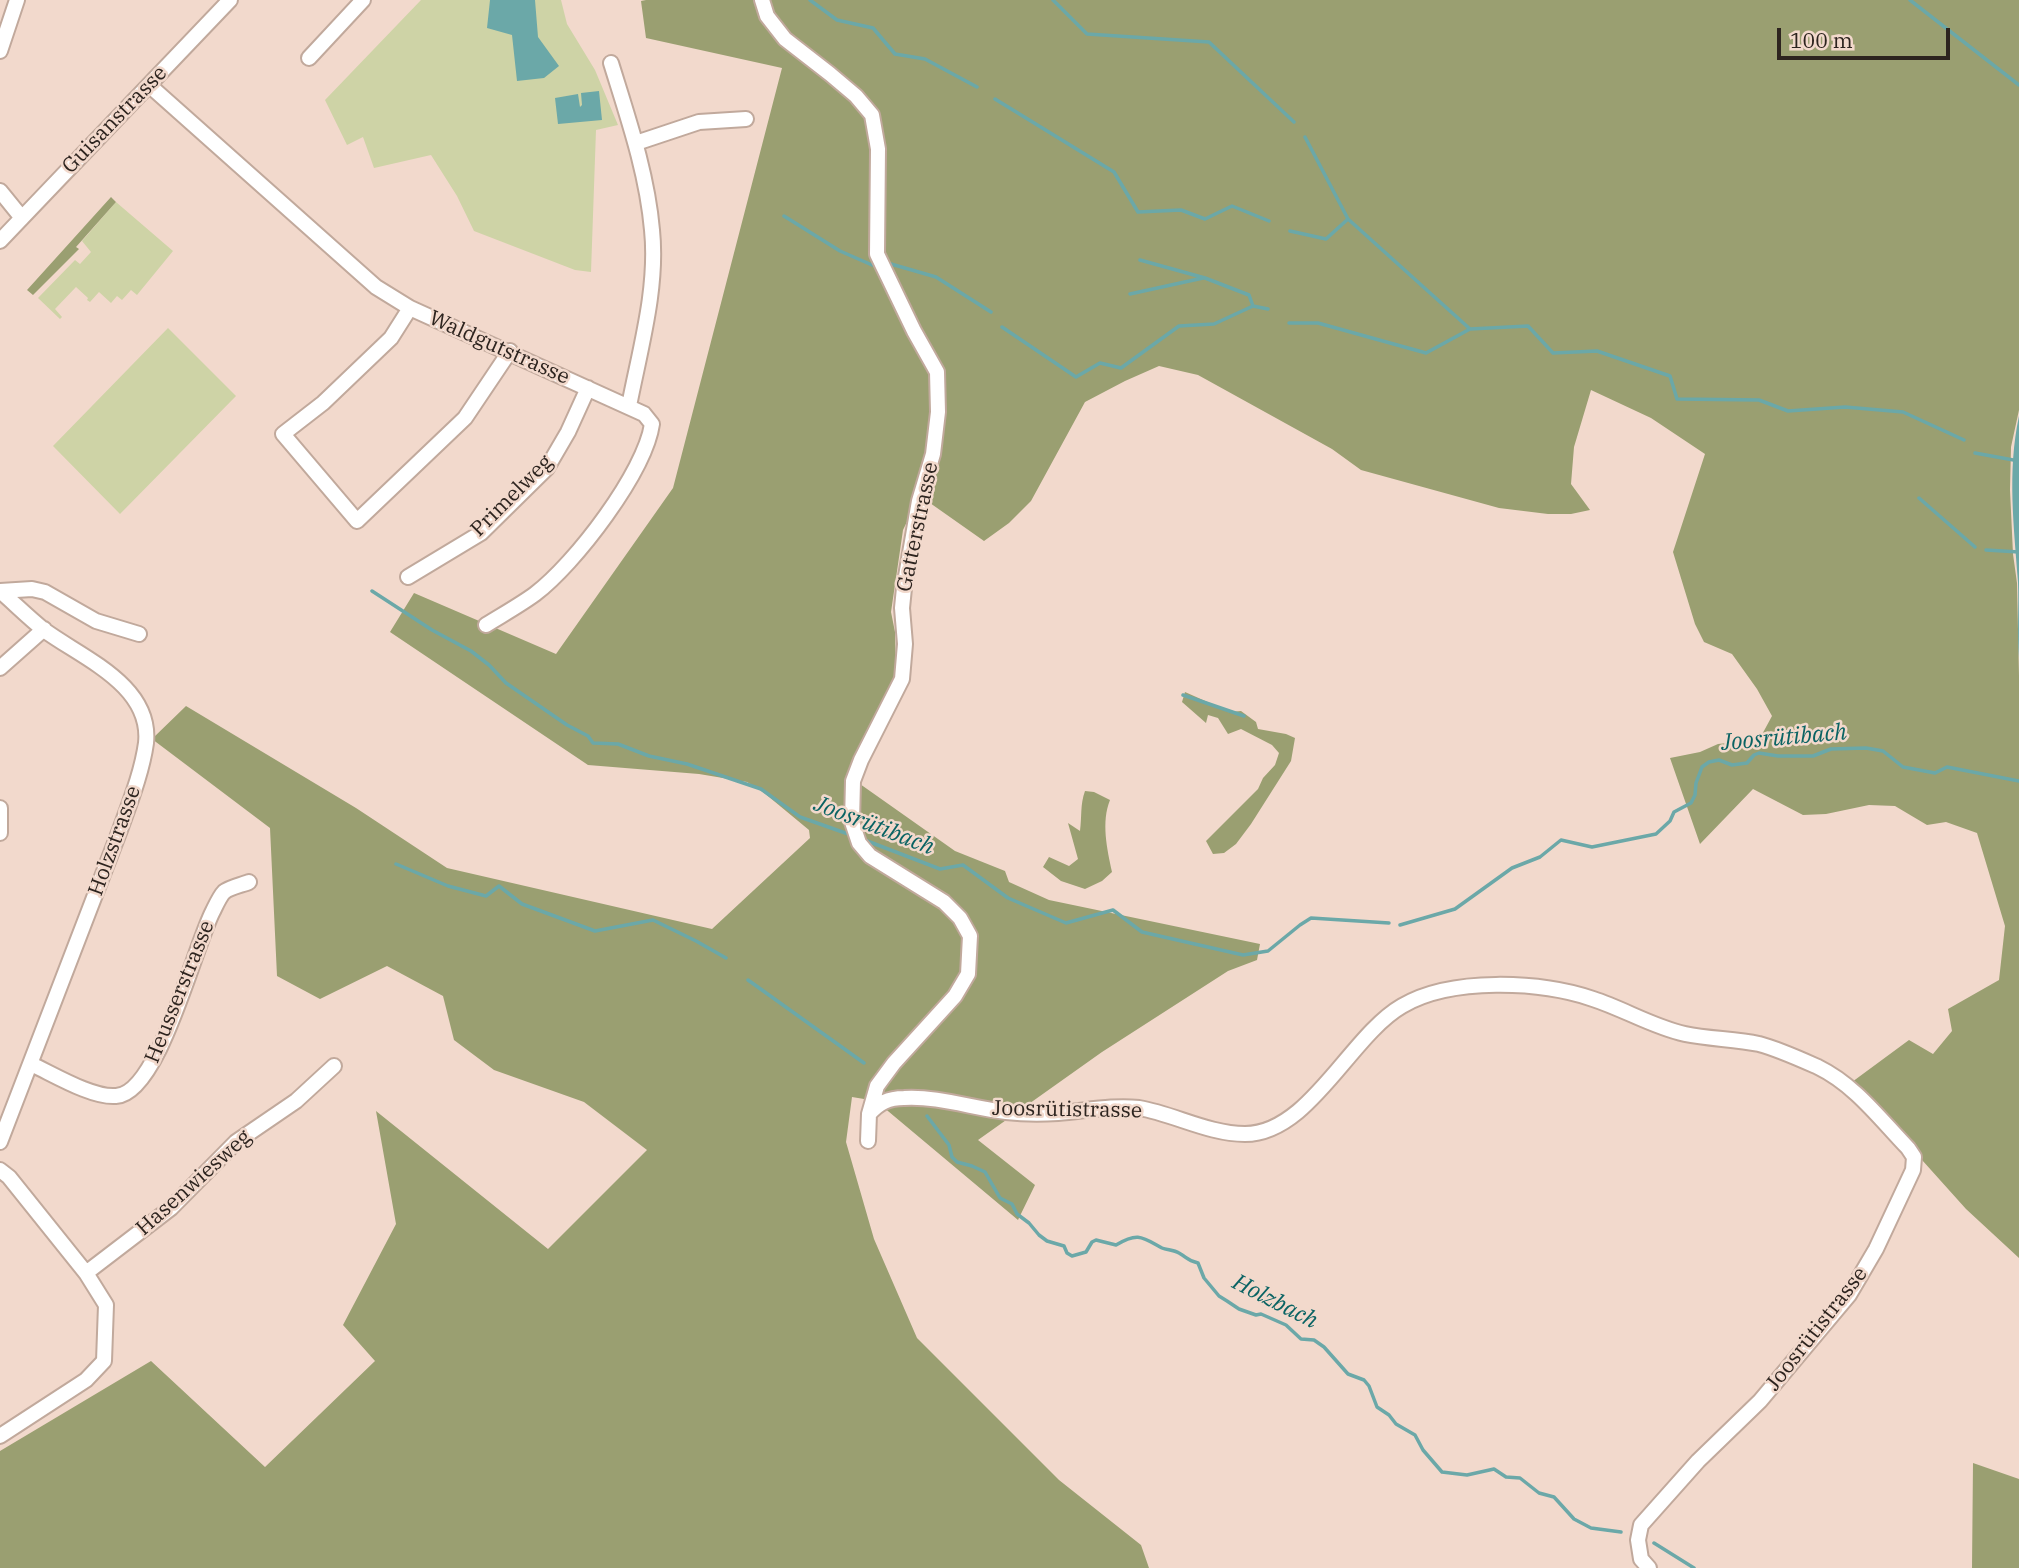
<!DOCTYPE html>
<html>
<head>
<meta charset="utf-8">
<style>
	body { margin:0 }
	#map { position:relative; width:2019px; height:1568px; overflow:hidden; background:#f2d9cc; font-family:"IBM Plex Serif",serif }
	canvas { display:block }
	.scale { position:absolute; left:1777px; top:28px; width:173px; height:32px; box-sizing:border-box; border:4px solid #2d241f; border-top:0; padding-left:9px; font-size:21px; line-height:24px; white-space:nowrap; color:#2d241f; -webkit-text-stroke:5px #f2d9cc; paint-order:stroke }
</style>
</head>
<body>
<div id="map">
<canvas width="2019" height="1568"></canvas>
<div class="scale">100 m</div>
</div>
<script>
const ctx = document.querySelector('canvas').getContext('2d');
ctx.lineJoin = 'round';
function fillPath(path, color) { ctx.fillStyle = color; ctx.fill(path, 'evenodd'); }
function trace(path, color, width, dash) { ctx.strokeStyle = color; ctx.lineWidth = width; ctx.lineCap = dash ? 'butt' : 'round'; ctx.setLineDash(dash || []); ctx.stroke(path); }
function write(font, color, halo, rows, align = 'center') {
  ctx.font = font + ' "IBM Plex Serif",serif'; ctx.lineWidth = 5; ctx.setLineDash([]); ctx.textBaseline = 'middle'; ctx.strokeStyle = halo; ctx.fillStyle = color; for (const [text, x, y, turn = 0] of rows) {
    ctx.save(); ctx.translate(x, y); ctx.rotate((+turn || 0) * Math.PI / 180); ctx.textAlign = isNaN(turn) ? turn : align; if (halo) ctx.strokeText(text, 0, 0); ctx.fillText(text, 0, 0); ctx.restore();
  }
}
const green = new Path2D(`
	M421 0H561L567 24 595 70 618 125 596 130 591 272 575 270 474 231 457 196 431 155 374 168 363 137 347 145 325 100Z
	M116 202 173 251 137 295 131 290 122 300 117 296 111 303 99 292 90 302 87 300 88 298 76 287 55 309 62 317 60 319 38 298 75 260 80 264 91 252 82 241Z
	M168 328 236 396 120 514 53 446Z`);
const forest = new Path2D(`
	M646 0H757L821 75 869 116 875 187V255L935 374 936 414 917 501 903 530 891 612 895 632 896 668 886 704 852 765 845 785 860 784 955 851 1005 871 1009 882 1049 900 1260 944 1257 960 1228 971 1102 1052 978 1140 1035 1185 1018 1220 876 1101 852 1097 846 1142 874 1239 917 1338 1059 1480 1141 1545 1149 1568H0V1451L151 1361 265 1467 375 1361 343 1325 396 1224 376 1111 548 1249 647 1150 584 1102 494 1070 454 1040 443 996 387 966 320 999 277 976 270 828 152 739 186 706 356 808 447 868 712 929 810 838 809 830 763 792 747 782 699 774 588 765 390 632 414 593 556 654 673 488 782 68 646 38 641 1Z
	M769 0H2019V410L2011 447 2010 490 2013 554 2017 583 2019 676V1258L1966 1209 1852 1082 1909 1040 1933 1054 1952 1031 1948 1009 1999 980 2005 926 1977 833 1946 822 1927 825 1895 806 1869 805 1826 814 1803 815 1753 789 1700 844 1670 758 1700 752 1718 744 1759 740 1772 716 1757 689 1732 654 1704 642 1695 624 1673 552 1705 454 1651 418 1591 390 1574 447 1571 484 1590 510 1571 514H1548L1499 508 1361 470 1332 449 1198 375 1159 366 1125 381 1085 402 1031 501 1009 523 984 541 930 503 920 501 942 370 880 253 876 112 788 36 771 12Z
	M111 197 116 202 76 247 79 249 33 295 27 290Z
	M1185 692 1230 712 1241 711 1256 722 1258 729 1286 734 1295 738 1291 761 1251 824 1236 844 1224 853 1213 854 1206 841 1258 789 1263 778 1275 765 1279 753 1272 745 1241 729 1228 734 1218 718 1208 715 1206 723 1182 702Z
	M1085 791 1094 792 1110 800C1101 822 1107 849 1112 872L1102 881 1085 889 1061 881 1043 867 1049 857 1069 866 1078 859 1068 823 1080 831C1082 816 1080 805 1085 791Z
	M1973 1463 2019 1479V1568H1972Z`);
const water = new Path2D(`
	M490 0H535L538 37 559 66 544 78 517 81 512 35 487 28Z
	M599 91 602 120 558 124 555 98 578 94 580 107 582 105 581 93Z
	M2019 416V658C2017 632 2019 607 2018 582 2014 526 2007 472 2019 416Z`);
const stream = new Path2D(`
	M810 0 837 20 873 28 895 54 925 59 977 87
	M1053 0 1087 34 1209 42 1294 122
	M1910 0 2019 85
	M995 99 1114 172 1138 212 1181 210 1205 219 1232 206 1269 221
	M1305 137 1348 219 1470 329
	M784 216 840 251 872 265
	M1290 231 1326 239 1348 219
	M1140 260 1205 278 1249 295 1253 306
	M891 264 936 277 991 312
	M1130 294 1203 278
	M1289 323H1318L1426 353 1470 329 1528 326 1553 353 1597 351 1670 376 1677 399 1759 400 1788 411 1845 407 1903 412 1964 440
	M1002 327 1076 377 1100 363 1121 368 1179 326 1214 324 1253 306 1268 309
	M1975 453 2019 461
	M1919 498 1975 547
	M1986 550 2019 552
	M372 591 432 630 471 651 489 665 506 683 567 725 588 736 593 743 618 744 649 756 687 764 761 789 800 817 851 835
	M1183 695 1244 716
	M862 839 940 869 963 865 1008 898 1066 923 1113 910 1142 932 1243 955 1268 951 1300 925 1311 918 1389 923
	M396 864 448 886 486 896 499 886 522 904 595 931 653 920 696 941 726 958
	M1400 925 1455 909 1512 868 1540 857 1561 840 1592 847 1656 834 1670 821 1674 812 1691 803 1695 795 1696 783 1702 767 1709 762 1719 760 1732 765 1747 763 1754 755 1759 753 1778 756H1813L1831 749 1866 748 1883 751 1903 767 1935 773 1947 767 2019 781
	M748 980 864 1063
	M927 1116 949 1145 952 1157 957 1162 972 1166 985 1172 1000 1198 1012 1204 1017 1214 1029 1223 1039 1235 1047 1241 1064 1246 1067 1253 1072 1256 1086 1252 1092 1242 1096 1240 1116 1245C1138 1232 1142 1237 1162 1248 1167 1250 1174 1250 1179 1253 1188 1258 1186 1260 1198 1263L1204 1278 1219 1296 1227 1301 1239 1309 1256 1315 1261 1314 1286 1325 1301 1339 1314 1340 1324 1347 1348 1374 1364 1380 1369 1386 1377 1407 1389 1415 1396 1424 1415 1435 1423 1450 1442 1472 1467 1475 1494 1469 1506 1477 1520 1478 1539 1493 1554 1497 1574 1519 1591 1528 1621 1532
	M1654 1543 1694 1568`);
const minor = new Path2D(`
	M762 0 767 16 785 39 830 74 856 96 872 115 878 149 877 254 914 331 937 372 938 412 933 454 919 501 904 588 902 608 905 644 902 679 861 760 853 781 852 822 859 843 870 856 944 902 960 918 970 936 968 974 955 996 894 1063 877 1086 869 1114 868 1141
	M0 51 17 0
	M309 58 363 0
	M611 63C628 118 647 173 652 230 658 288 640 349 629 406
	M149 85 376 287 410 308 644 414 652 424C645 472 575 564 535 594 520 605 502 615 486 625
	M636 143 699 122 746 119
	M0 191 22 218
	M0 241 230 0
	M410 308 391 338 323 403 283 434 357 521 465 418 510 351
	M408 577 481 533 547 468 568 432 588 388
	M0 591C15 604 29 618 44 630 82 658 152 685 146 743 142 772 130 802 120 830L0 1142
	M0 591 32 589 45 592 96 621 139 634
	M0 668 44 629
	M0 808V833
	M31 1064C53 1074 92 1098 116 1096 159 1094 194 947 213 911 216 905 220 896 224 892 230 887 242 885 249 882
	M869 1114C879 1103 888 1098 904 1098 938 1096 972 1108 1006 1112 1023 1114 1042 1114 1058 1113 1085 1111 1112 1105 1139 1108 1174 1114 1209 1134 1245 1134 1309 1134 1350 1036 1402 1006 1451 977 1540 981 1593 999 1624 1009 1653 1027 1685 1034 1709 1039 1735 1039 1759 1044 1778 1049 1800 1059 1818 1067 1855 1085 1880 1119 1908 1148L1914 1157 1913 1170 1876 1249 1849 1295 1760 1401 1698 1461 1641 1525 1638 1540 1641 1559 1649 1568
	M0 1170 9 1177 86 1273 106 1305 104 1361 86 1380 0 1436
	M86 1273 171 1208 236 1142 296 1101 334 1066`);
const streetNames = [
	["Guisanstrasse",115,120,-46],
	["Waldgutstrasse",499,348,24],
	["Primelweg",512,496,-45],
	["Gatterstrasse",918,527,-78],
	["Holzstrasse",115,841,-70],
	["Heusserstrasse",180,992,-68],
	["Joosrütistrasse",1067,1110,1],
	["Hasenwiesweg",194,1183,-42],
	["Joosrütistrasse",1817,1329,-52]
];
const waterNames = [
	["Joosrütibach",1784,738,-5],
	["Joosrütibach",874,826,21],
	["Holzbach",1275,1302,27]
];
fillPath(green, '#ced3a6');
fillPath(forest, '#9a9f71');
fillPath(water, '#6ba8a8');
trace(stream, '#6ba8a8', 3.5);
trace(minor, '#c1a99c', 18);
trace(minor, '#fff', 14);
write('21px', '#2d241f', '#f2d9cc', streetNames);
write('italic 23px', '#0a6363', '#f2d9cc', waterNames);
</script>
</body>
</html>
